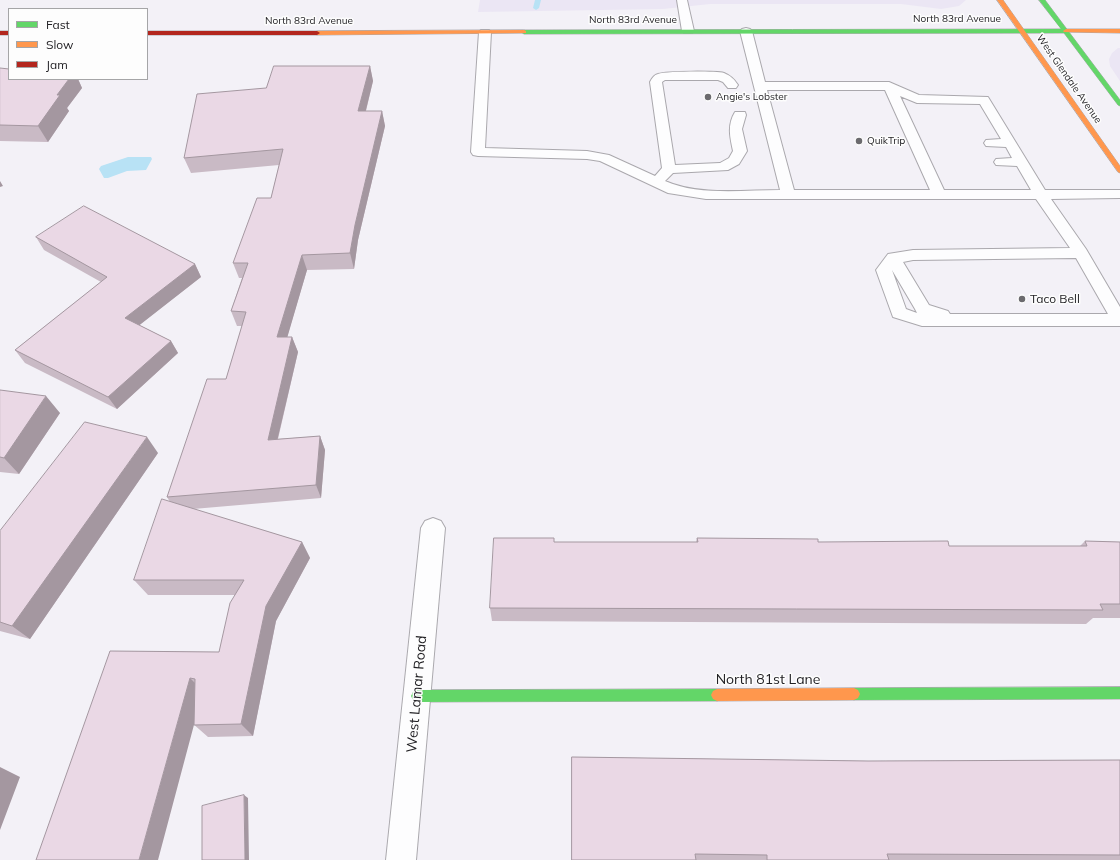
<!DOCTYPE html>
<html>
<head>
<meta charset="utf-8">
<style>
	body { margin:0 }
	#map { position:relative; width:1120px; height:860px; overflow:hidden; background:#f3f1f7; font-family:Mulish,sans-serif }
	canvas { display:block }
	.legend { position:absolute; left:8px; top:8px; width:140px; height:72px; box-sizing:border-box; background:#fdfdfd; border:1px solid #a5a5a7; margin:0; padding:5px 7px; list-style:none; font-size:12px; color:#222125 }
	.legend li { display:flex; align-items:center; gap:8px; height:20px }
	.legend b { width:20px; border:1px solid #a5a5a7 }
</style>
</head>
<body>
<div id="map">
<canvas width="1120" height="860"></canvas>
<ul class="legend">
<li><b style="height:5px;background:#63d668"></b>Fast</li>
<li><b style="height:5px;background:#ff974d"></b>Slow</li>
<li><b style="height:5px;background:#b3261e"></b>Jam</li>
</ul>
</div>
<script>
const ctx = document.querySelector('canvas').getContext('2d');
ctx.lineJoin = 'round';
function fillPath(path, color) { ctx.fillStyle = color; ctx.fill(path, 'evenodd'); }
function trace(path, color, width, dash) { ctx.strokeStyle = color; ctx.lineWidth = width; ctx.lineCap = dash ? 'butt' : 'round'; ctx.setLineDash(dash || []); ctx.stroke(path); }
function write(font, color, halo, rows, align = 'center') {
  ctx.font = font + ' Mulish,sans-serif'; ctx.lineWidth = 3; ctx.setLineDash([]); ctx.textBaseline = 'middle'; ctx.strokeStyle = halo; ctx.fillStyle = color; for (const [text, x, y, turn = 0] of rows) {
    ctx.save(); ctx.translate(x, y); ctx.rotate((+turn || 0) * Math.PI / 180); ctx.textAlign = isNaN(turn) ? turn : align; if (halo) ctx.strokeText(text, 0, 0); ctx.fillText(text, 0, 0); ctx.restore();
  }
}
const built = new Path2D(`
	M480 0H966L959 6 941 9 901 4H710L663 9 478 12Z
	M1118 48H1120V81L1110 66 1109 59 1112 53Z`);
const water = new Path2D(`
	M128 157H151L152 159 146 170 127 171 108 178H104L99 169 101 166Z`);
const stream = new Path2D(`
	M535 0H541L539 8 536 10 533 8Z`);
const lane = new Path2D(`
	M677 0H687L694 31 692 33H684L682 31Z
	M746 28 750 29 752 31 765 82H889L919 95 988 97 1045 190H1120V198L1051 199 1086 249 1120 307V326H922L893 317 876 270 888 254 913 250 1070 248 1036 199H706L668 193 600 161 587 159 478 156 473 155 471 152 479 32 481 30H489L491 32 485 148 587 151 609 155 655 176 662 168 650 82C652 78 654 75 658 74 667 71 716 71 724 73 731 76 734 79 738 85L736 88H728L723 82 718 80H665L662 82 675 165 720 163 729 158 733 151C730 137 727 125 735 112H745L746 115 742 129 747 151 739 164 728 170 673 173 665 181C698 196 744 190 780 190L740 31 742 29ZM767 90H885L930 190H794ZM900 96 917 103 980 104 1001 139 986 140 984 143 986 146 1006 147 1012 158 996 159 994 162 996 165 1017 166 1031 190H944ZM1076 258 1108 314H950L948 311 929 305 903 262 913 260ZM892 270 915 309 917 313 906 309Z`);
const street = new Path2D(`
	M433 518 441 521 445 528 416 860H386L421 528 425 521Z`);
const fast = new Path2D(`
	M1039 0H1045L1120 100V106L1118 105 1064 33 524 34 521 32 524 30 1061 29Z
	M1120 687V699L854 700 850 698 848 694 850 690 854 688Z
	M717 689 721 691 723 695 721 699 717 701 417 702 413 700 411 696 413 692 417 690Z`);
const slow = new Path2D(`
	M997 0H1003L1120 166V173L1118 172Z
	M1066 29H1120V33L1064 32 1063 31Z
	M524 30 526 31V33L317 35 314 33 317 31Z
	M854 688 858 690 860 694 858 698 854 700 717 701 713 699 711 695 713 691 717 689Z`);
const jam = new Path2D(`
	M0 31H9V35H0Z
	M147 31H317L320 33 317 35H147Z`);
const wall = new Path2D(`
	M370 66 373 81 366 111H382L385 126 358 240 354 269 307 270 287 337H292L298 352 278 439 320 436 325 450 321 498 193 509 302 542 310 558 276 621 253 736 208 737 110 651 219 652 235 595H148L134 580 170 502 167 497 226 379 242 326H237L231 311 242 278H239L233 263 271 198 279 165 191 173 184 158 266 88Z
	M0 68 9 79H78L82 88 67 108 69 111 48 142 0 141Z
	M36 237 195 264 201 277 139 325 171 341 178 353 117 409 25 363 15 350 101 282 44 250Z
	M0 390 60 413 19 474 0 472Z
	M158 453 30 639 0 631V531Z
	M697 538 949 546H1080L1085 541 1120 542V618H1093L1086 624 492 621 490 608 554 542H696Z
	M572 757 868 761 1120 760V860H572Z`);
const shadedWall = new Path2D(`
	M370 66 373 81 362 126 358 111Z
	M69 79H78L82 88 67 108 69 111 48 142 38 126 57 95Z
	M382 111 385 126 358 240 354 269 350 253 355 225Z
	M0 181 3 186 0 187Z
	M302 255 307 270 283 352 277 337Z
	M195 264 201 277 132 331 125 318Z
	M292 337 298 352 274 454 268 440Z
	M171 341 178 353 117 409 108 397Z
	M46 396 60 413 19 474 4 458Z
	M320 436 325 450 321 498 316 485Z
	M147 437 158 453 30 639 12 626Z
	M302 542 310 558 276 621 253 736 241 724 266 606Z
	M190 678 203 691 158 860H139Z
	M0 767 20 777 0 830Z
	M244 795 248 798 249 860H245Z`);
const building = new Path2D(`
	M274 66H370L358 111H382L355 225 350 253 302 255 277 337H292L268 440 320 436 316 485 167 497 207 379H226L246 312 231 311 248 263H233L257 198H271L283 149 184 158 197 94 266 88Z
	M0 68 9 69V79H69L57 95H60L38 126 0 125Z
	M84 206 195 264 125 318 171 341 108 397 15 350 107 277 36 237Z
	M0 390 46 396 4 458 0 457Z
	M85 422 147 437 12 626 0 622V531Z
	M162 499 302 542 266 606 241 724 194 725 195 679 190 678 139 860H36L110 651 219 652 230 603 244 580H134Z
	M494 538H554V542H698L697 538 818 539V542L948 541 949 546H1087L1085 541 1120 542V604H1100L1103 610 490 608Z
	M572 757 868 761 1120 760V855L887 854 889 860H767V855L695 854 696 860H572Z
	M244 795 245 860H202V806Z`);
const markers = [
	[708,97,4,"#6b6a6e"],
	[859,141,4,"#6b6a6e"],
	[1022,299,4,"#6b6a6e"]
];
const farStreetnames = [
	["North 83rd Avenue",957,19],
	["North 83rd Avenue",633,20],
	["North 83rd Avenue",309,21],
	["West Glendale Avenue",1069,79,55]
];
const farPoinames = [
	["Angie's Lobster",716,97],
	["QuikTrip",867,141]
];
const poiNames = [
	["Taco Bell",1030,299]
];
const nearStreetnames = [
	["North 81st Lane",768,680],
	["West Lamar Road",417,694,-85]
];
fillPath(built, '#ebe6f4');
fillPath(water, '#b8e2f5');
fillPath(stream, '#b8e2f5');
trace(lane, '#aaa8ad', 2);
trace(street, '#aaa8ad', 2);
trace(fast, '#aaa8ad', 1);
trace(slow, '#aaa8ad', 1);
trace(jam, '#aaa8ad', 1);
fillPath(lane, '#fdfdfe');
fillPath(street, '#fdfdfe');
fillPath(fast, '#63d668');
fillPath(slow, '#ff974d');
fillPath(jam, '#b3261e');
fillPath(wall, '#c9bac5');
fillPath(shadedWall, '#a497a0');
fillPath(building, '#ead8e5');
trace(building, '#a497a0', 1);
for (const [x, y, r, color] of markers) { const dot = new Path2D(); dot.arc(x, y, r, 0, 2 * Math.PI); ctx.fillStyle = color; ctx.fill(dot); trace(dot, '#fdfdfd', 1.5); }
write('10px', '#222125', '#fdfdfd', farStreetnames);
write('10px', '#222125', '#fdfdfd', farPoinames, 'left');
write('12px', '#222125', '#fdfdfd', poiNames, 'left');
write('14px', '#222125', '#fdfdfd', nearStreetnames);
</script>
</body>
</html>
